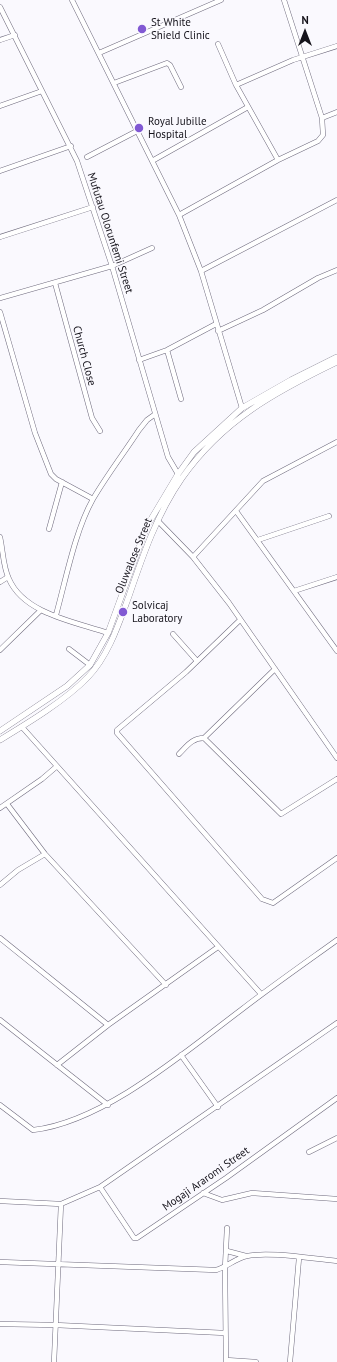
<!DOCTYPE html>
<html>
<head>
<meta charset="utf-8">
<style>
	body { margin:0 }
	#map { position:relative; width:337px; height:1362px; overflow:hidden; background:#faf9fe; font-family:"PT Sans",sans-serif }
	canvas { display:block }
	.north { position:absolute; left:285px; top:12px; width:40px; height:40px; -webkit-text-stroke:3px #faf9fe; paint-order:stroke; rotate:0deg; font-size:11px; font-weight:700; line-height:16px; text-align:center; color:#15131b }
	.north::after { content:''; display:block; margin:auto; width:14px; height:18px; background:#15131b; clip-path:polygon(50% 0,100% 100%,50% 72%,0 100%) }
</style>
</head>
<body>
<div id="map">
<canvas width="337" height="1362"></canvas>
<div class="north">N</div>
</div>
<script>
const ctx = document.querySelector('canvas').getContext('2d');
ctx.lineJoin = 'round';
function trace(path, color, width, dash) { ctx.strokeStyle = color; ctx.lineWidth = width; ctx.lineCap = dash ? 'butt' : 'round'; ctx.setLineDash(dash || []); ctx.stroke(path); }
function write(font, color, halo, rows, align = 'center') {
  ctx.font = font + ' "PT Sans",sans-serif'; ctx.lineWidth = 3; ctx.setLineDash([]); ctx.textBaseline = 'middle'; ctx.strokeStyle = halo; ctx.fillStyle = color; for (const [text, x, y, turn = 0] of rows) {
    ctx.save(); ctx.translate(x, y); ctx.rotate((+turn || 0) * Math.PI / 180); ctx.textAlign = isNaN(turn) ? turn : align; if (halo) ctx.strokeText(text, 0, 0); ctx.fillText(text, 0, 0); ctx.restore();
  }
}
const minor = new Path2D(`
	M72 0 179 215 201 271 242 408
	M0 7 77 161 112 266 168 457 178 474
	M0 40 15 35
	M218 44 236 85
	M99 53 221 0
	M114 83 167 63 170 65 181 87
	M0 106 42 91
	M322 118 337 112
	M87 157 137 131
	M278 160 236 85 293 60 337 46
	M152 161 248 107
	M0 171 71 146
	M179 215 278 160 318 141 323 135 322 118 284 0
	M0 237 93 207
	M201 271 337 200
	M55 283 92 418 100 431
	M0 298 112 266 152 248
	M0 312 35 433 51 474 56 479 93 499
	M218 331 263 310 318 278 337 270
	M167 350 181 399
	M139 360 167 350 216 324
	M236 511 337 651
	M158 521 193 557 229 603 337 758
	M49 529 62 482
	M0 537C3 550 3 567 9 579 24 614 76 622 108 633
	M258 540 329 516
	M193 557 263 481 337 442
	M0 582 8 577
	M294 591 337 577
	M56 615C66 579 75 531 93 499 107 475 124 453 139 430L147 420 154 415
	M240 620 186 672 117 730V733L262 899 273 903 337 858
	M173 634 197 661
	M69 649 90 665
	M0 650 41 610
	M22 727 261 994
	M204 738 281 814 337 779
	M179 754C187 746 192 738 204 738L275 669
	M7 804 45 854 166 985
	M0 808 42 779 56 767
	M0 885 18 870 45 854
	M0 938 108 1025
	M0 1020 108 1105
	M181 1055 218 1107
	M57 1065 108 1025 218 947
	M0 1105 33 1130C104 1122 185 1052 241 1010 272 986 305 963 337 940
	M309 1152 337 1138
	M100 1187 134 1238H137L226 1178 337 1098
	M203 1193 222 1200 252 1193 337 1199
	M0 1201 61 1204 100 1187 337 1023
	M227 1251 246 1256
	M0 1262 216 1270C227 1267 236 1258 247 1256 269 1251 313 1259 337 1261
	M0 1324 55 1325 225 1333
	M226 1360 256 1362
	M54 1362 61 1204
	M226 1362 225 1268 227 1228
	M290 1362 299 1258`);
const tertiary = new Path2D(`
	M0 731 67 686 90 665 108 633 147 526 178 474 194 452 242 408 291 380 337 357
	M0 740C28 723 66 700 88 677 109 655 119 623 129 596 143 555 157 514 182 478 223 420 275 392 337 362`);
const markers = [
	[142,29,5,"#8159d3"],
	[139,128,5,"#8159d3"],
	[123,612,5,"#8159d3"]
];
const poiNames = [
	["St White",151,23],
	["Shield Clinic",151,36],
	["Royal Jubille",148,122],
	["Hospital",148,135],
	["Solvicaj",132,606],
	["Laboratory",132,619]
];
const streetNames = [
	["Mufutau Olorunfemi Street",110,233,72],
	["Church Close",84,356,75],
	["Oluwalose Street",134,556,-68],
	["Mogaji Araromi Street",206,1179,-35]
];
trace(minor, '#6e6a7d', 5.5);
trace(tertiary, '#6e6a7d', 6);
trace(minor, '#fff', 4.5);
trace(tertiary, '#fff', 5.5);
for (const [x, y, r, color] of markers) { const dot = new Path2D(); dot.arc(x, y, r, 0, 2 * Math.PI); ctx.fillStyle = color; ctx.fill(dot); trace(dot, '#faf9fe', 1.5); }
write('11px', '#15131b', '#faf9fe', poiNames, 'left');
write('11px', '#15131b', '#faf9fe', streetNames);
</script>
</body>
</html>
